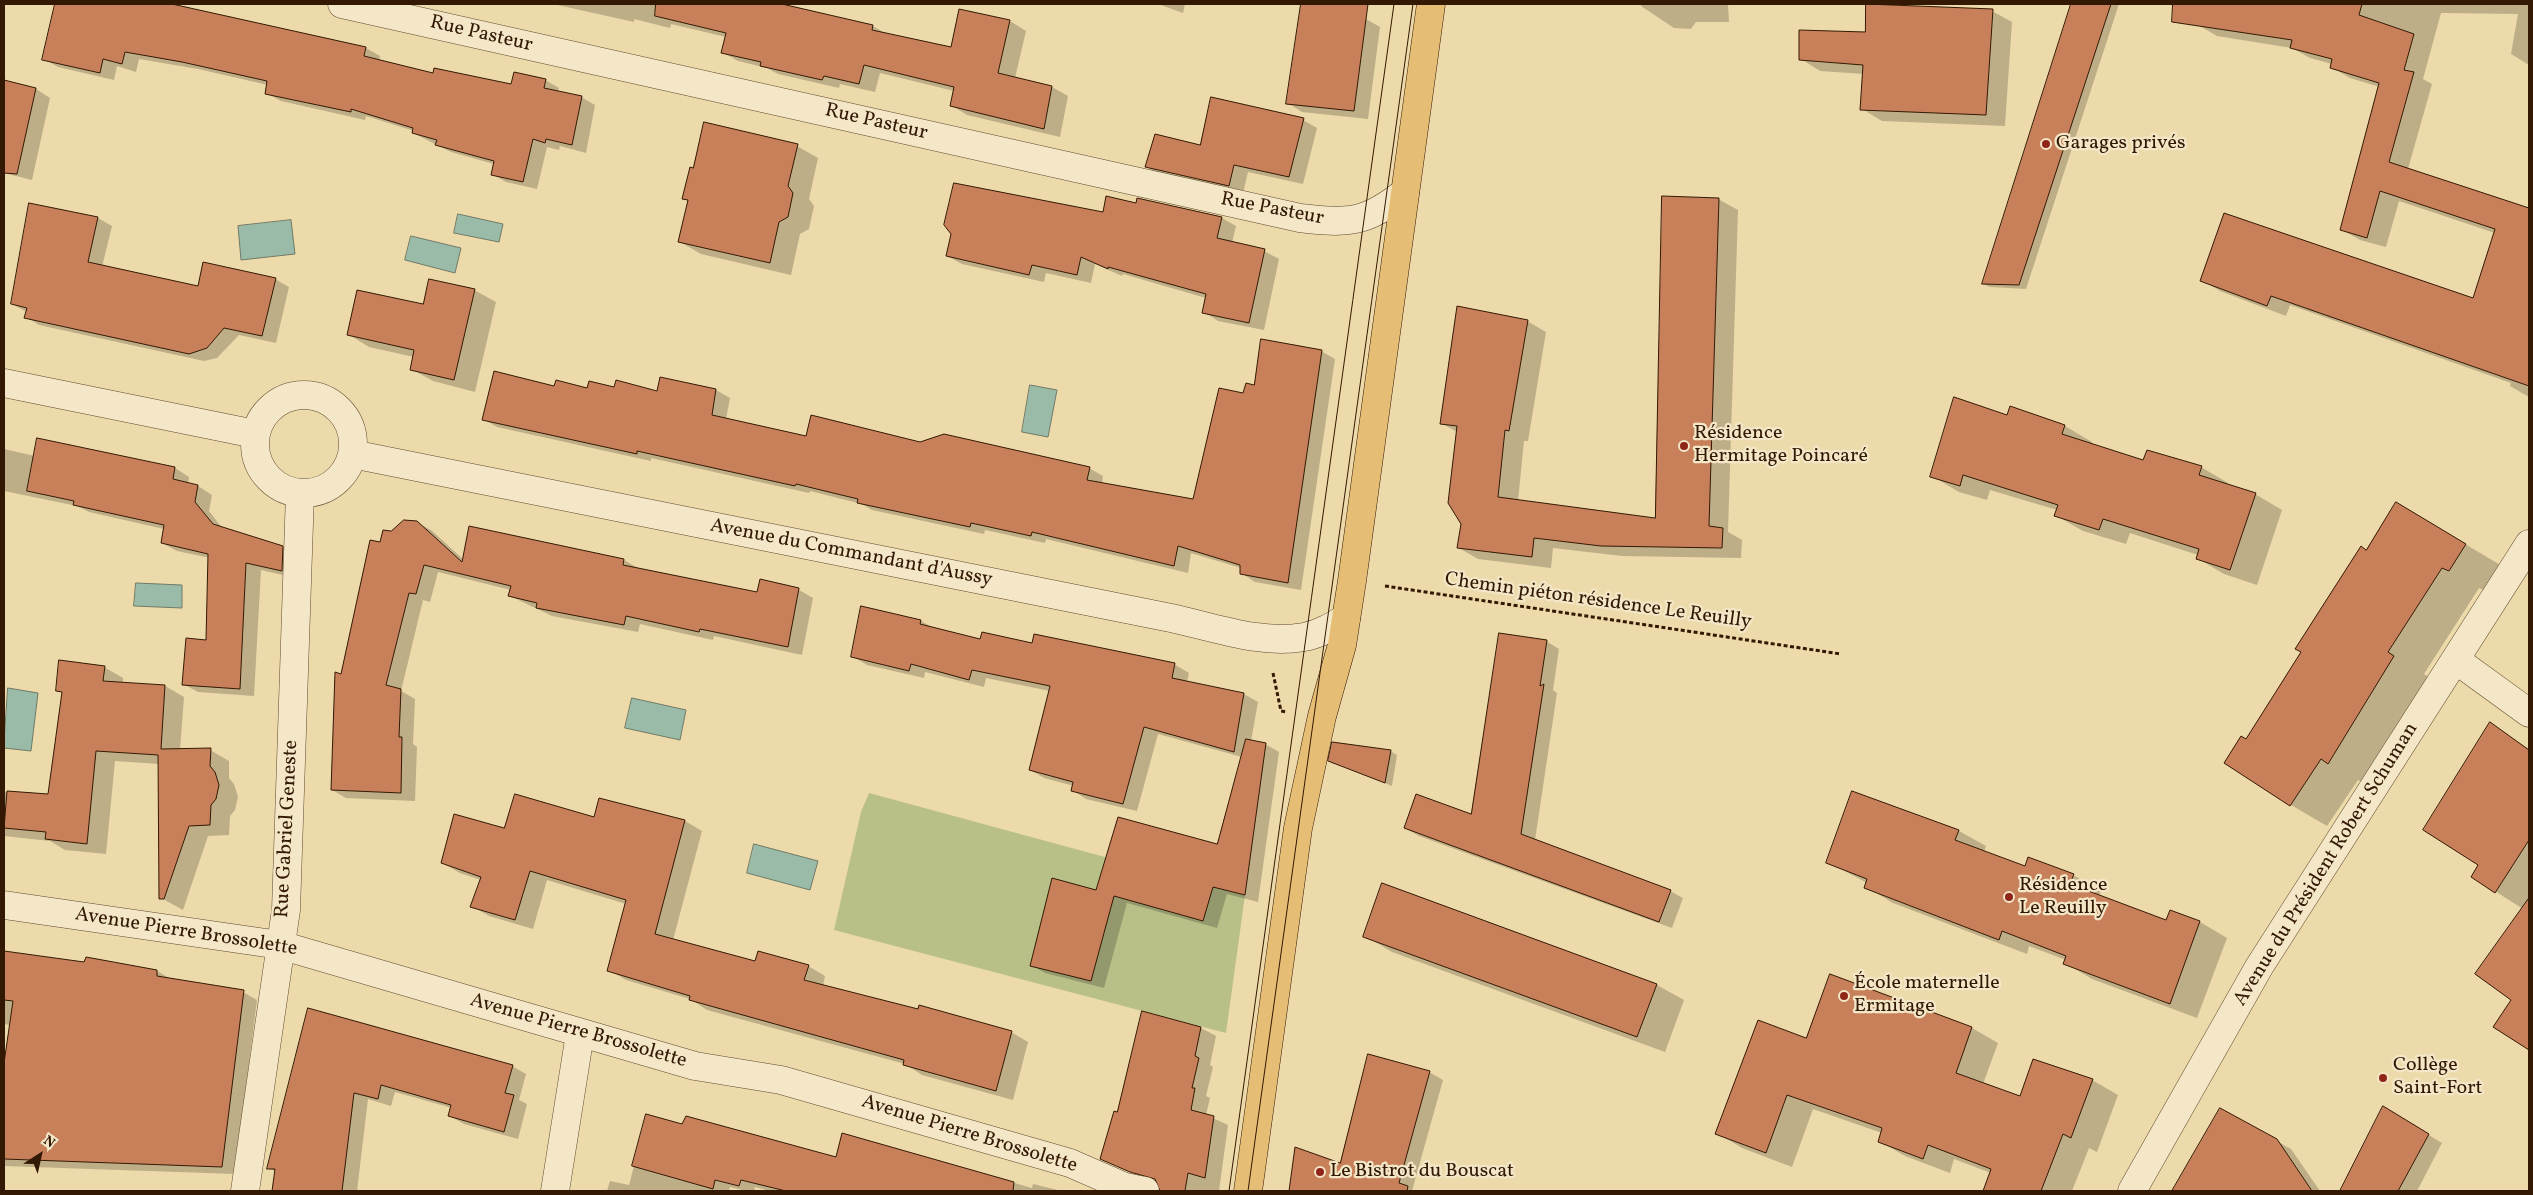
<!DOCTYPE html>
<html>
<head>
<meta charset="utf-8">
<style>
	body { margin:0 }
	#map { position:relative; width:2533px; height:1195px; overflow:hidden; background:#eddaaa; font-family:Vollkorn,serif }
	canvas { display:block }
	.frame { position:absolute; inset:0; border:5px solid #331803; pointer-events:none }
	.north { position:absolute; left:15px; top:1130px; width:50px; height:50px; -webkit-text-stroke:4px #f3e7c8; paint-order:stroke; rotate:35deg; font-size:14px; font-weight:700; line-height:20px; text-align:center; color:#331803 }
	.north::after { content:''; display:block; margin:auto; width:18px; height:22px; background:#331803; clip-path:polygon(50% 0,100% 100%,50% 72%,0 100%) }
</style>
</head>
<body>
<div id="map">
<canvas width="2533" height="1195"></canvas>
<div class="frame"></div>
<div class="north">N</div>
</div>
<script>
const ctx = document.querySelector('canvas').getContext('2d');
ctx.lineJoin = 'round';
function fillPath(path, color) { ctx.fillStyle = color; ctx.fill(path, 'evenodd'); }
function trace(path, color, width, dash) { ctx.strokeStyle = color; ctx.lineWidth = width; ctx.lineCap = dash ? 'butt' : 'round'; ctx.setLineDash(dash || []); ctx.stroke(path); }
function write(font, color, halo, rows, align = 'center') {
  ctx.font = font + ' Vollkorn,serif'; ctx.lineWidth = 4.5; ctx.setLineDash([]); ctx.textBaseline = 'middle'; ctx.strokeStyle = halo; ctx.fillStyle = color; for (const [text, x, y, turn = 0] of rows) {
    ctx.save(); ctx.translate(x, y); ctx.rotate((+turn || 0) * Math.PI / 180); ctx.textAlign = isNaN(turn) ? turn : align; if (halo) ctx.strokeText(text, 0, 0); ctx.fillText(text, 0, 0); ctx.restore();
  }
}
const green = new Path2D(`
	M869 793 1245 895 1226 1033 834 930 861 812Z`);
const water = new Path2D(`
	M458 214 503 224 499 242 454 233Z
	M291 220 295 254 241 260 238 226Z
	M411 236 461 248 455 273 405 260Z
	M1030 385 1057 390 1048 437 1022 432Z
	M136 583 182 585V608L134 606Z
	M8 688 38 693 31 751 4 748Z
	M632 698 686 710 680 740 625 728Z
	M754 844 818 861 810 890 747 873Z`);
const shadow = new Path2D(`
	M56 4H167L366 48 380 56 379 61 434 74 512 86 545 80 559 88 558 92 581 97 595 105 586 153 560 146 559 150 547 147 537 189 506 182 492 174 494 164 451 152 413 133 414 131 366 116 365 120 281 101 266 93 268 85 198 69 139 59 136 72 117 66 114 80 58 67 44 59Z
	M553 4H776L873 26 888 35 952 49 960 10 1010 21 1026 31 1015 78 1052 87 1068 96 1060 137 967 115 951 105 954 91 880 73 875 92 840 84 839 88 778 74 767 68 738 61 722 52 726 37 671 24 670 28 634 19V22Z
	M1158 4H1185L1183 13Z
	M1641 4H1728L1729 22H1696L1691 29 1674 28 1641 6Z
	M2073 4H2119L2026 289 1990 287 1983 284Z
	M2187 4H2529V65L2511 54 2518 14 2441 13 2423 79 2432 84 2408 169 2529 209V397L2510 386 2511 383 2290 305 2286 316 2220 291 2201 280 2474 299 2495 233 2399 201 2386 247 2360 240 2341 229 2380 87 2350 78 2331 67 2332 64 2310 58 2292 48 2217 36 2198 25 2200 11Z
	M1992 11 2012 22 2005 126 1882 121 1862 109 1864 74 1820 71 1801 59 1866 34Z
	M1366 19 1380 27 1368 119 1302 112 1288 103Z
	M4 82 36 89 50 98 32 180 4 173Z
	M1303 120 1317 128 1303 184 1248 172 1243 193 1161 175 1147 167 1201 147Z
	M797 146 818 158 809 199 814 206 809 229 800 234 791 275 701 254 680 242 689 201 684 198 694 169Z
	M1718 199 1738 210 1728 532 1742 540 1741 558 1622 556 1553 548 1551 568 1478 559 1459 548 1463 524 1457 432 1441 423 1527 321 1546 332 1528 441H1524L1518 501 1656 519Z
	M1137 204 1222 218 1236 226 1232 243 1264 251 1279 259 1264 330 1218 321 1204 312 1206 298 1123 274 1122 276 1095 264 1091 283 1046 273 1044 282 962 264 947 256Z
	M98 218 112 226 102 267 199 287 275 279 289 287 276 343 239 335 217 358 204 361 39 325 26 317 27 312 12 304Z
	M474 290 496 302 475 392 433 381 411 369 414 357 369 347 348 334 424 306Z
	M1321 351 1335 359 1301 590 1255 582 1241 573V568L1191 553 1188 573 1046 539 1045 543 985 530 984 534 872 510 862 504 810 491 809 493 651 458V461L497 427 483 419 555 387 615 388 658 392 661 378 716 390 730 398 726 419 807 438 920 444 1089 468 1103 476 1102 484 1194 501 1244 394Z
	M2010 408 2065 426 2092 442 2091 444 2144 461 2201 467 2228 483V486L2255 494 2282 510 2257 585 2224 574 2197 558 2198 555 2130 533 2126 544 2083 531 2055 515 2057 510 1990 490 1987 500 1959 492 1932 476 2007 416Z
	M38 440 175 468 189 477 188 484 198 486 212 495 209 511 223 529 282 547 297 556 296 578 261 570 254 696 198 692 183 684 207 641 210 558 177 551 162 543 164 529 89 512 77 506 4 491V449L35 456Z
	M416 522 431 530 464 560H624L638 568 758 593 761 581 799 590 813 598 802 655 714 636 713 640 640 624 638 632 552 616 510 596 511 590 438 572 430 602 423 600 401 691 415 699 413 744 417 747 415 801 346 798 332 790 342 675 381 543 391 533Z
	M2433 525 2502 566 2486 591 2479 588 2424 674 2430 678 2364 783 2358 780 2327 826 2291 805 2246 740 2367 551Z
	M921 621 934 628 981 640 1033 644 1174 664 1189 673 1187 682 1244 694 1258 702 1251 741 1265 744 1279 752 1258 902 1227 894 1217 928 1127 903 1104 988 1045 973 1031 965 1097 892 1217 845 1242 757 1158 734 1137 811 1086 799 1072 790 1074 786 1044 778 1030 770 1050 691 986 678 984 687 925 672 924 678 867 665 852 656Z
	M1546 641 1559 649 1553 690 1557 693 1535 840 1670 891 1683 898 1672 928 1419 836 1405 828 1472 816Z
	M104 667 123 678V683L165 686 184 697 180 750H210L229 761V778L234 784 238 797 235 810 230 816 229 835 208 836 183 910 161 898 159 764 115 761 106 854 65 850 50 841 4 836V792L49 796 63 693 57 690Z
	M2491 724 2529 749V1010L2518 1004 2523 909 2473 877 2479 865Z
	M1390 751 1397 755 1392 786 1330 761Z
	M595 818 685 821 702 831 673 940 756 962 808 966 825 976 823 986 1011 1032 1028 1042 1013 1100 922 1075 905 1064 707 1010 690 999 626 980 609 970 626 904 547 880 533 929 489 916 472 906 481 880 460 873 442 863 505 829Z
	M1959 831 1986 846 1984 852 2026 868 2073 875 2101 891 2099 896 2167 921 2171 911 2200 922 2227 938 2197 1018 2092 979 2065 963 2066 960 2029 946 2027 954 1893 903 1866 887 1867 883 1828 862Z
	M1365 936 1657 985 1684 1000 1665 1052 1392 952Z
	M4 953 85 964 87 959 157 971 171 979 243 992 257 1000 235 1174 4 1166V1071L10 1025 4 1024Z
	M1830 975 1972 1028 1998 1043 1983 1084 2020 1097 2092 1080 2118 1095 2097 1152 2089 1148 2072 1191H1985L1991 1173 1954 1159 1950 1173 1905 1156 1879 1141 1882 1133 1813 1109 1792 1167 1742 1148 1717 1133 1807 1039Z
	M309 1010 512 1066 526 1074 519 1100 527 1104 518 1139 464 1124 450 1116 452 1108 395 1092 391 1106 368 1099 357 1191H273L276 1172 269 1168Z
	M1201 1028 1216 1036 1210 1065 1213 1067 1206 1096 1210 1098 1206 1115 1228 1125 1219 1191H1161L1160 1184 1146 1180 1101 1158 1118 1113Z
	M1429 1072 1443 1080 1412 1191H1290L1296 1149 1340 1164Z
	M2384 1108 2442 1143 2417 1191H2341Z
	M2220 1109 2291 1149 2320 1191H2173Z
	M647 1116 683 1126 837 1158 842 1134 1032 1188 1033 1184 1062 1191H770L755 1187 754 1191H746L730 1187 729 1191H607L610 1181 629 1185Z`);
const building = new Path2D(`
	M55 4H172L366 47 364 56 433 73 434 68 511 84 514 72 546 79 544 88 582 96 572 145 546 139 545 143 533 139 523 182 491 175 494 161 435 145 437 140 412 133 413 128 351 109V112L265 94 267 81 182 62 125 52 122 64 103 59 100 73 42 60Z
	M656 4H782L873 25 872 30 951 47 959 9 1010 20 998 73 1052 86 1044 129 950 106 954 87 864 65 859 84 824 76 822 80 760 66 761 62 721 53 726 33 655 16Z
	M1301 4H1368L1354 111 1286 104Z
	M1866 4 1993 9 1986 115 1860 110 1863 65 1799 60V30L1865 32Z
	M2071 4H2111L2019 285 1982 284Z
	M2173 4H2362L2359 15 2414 34 2404 70 2414 72 2389 162 2529 208V386L2271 296 2267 306 2200 281 2224 213 2473 298 2495 229 2380 191 2367 238 2340 230 2379 83 2330 68 2332 59 2290 48 2292 40 2172 22Z
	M4 80 36 88 17 174 4 173Z
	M1211 97 1304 118 1289 177 1234 165 1229 186 1145 167 1155 134 1200 145Z
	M704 122 798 144 788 186 793 193 788 217 779 222 770 263 678 242 688 200 682 199 690 167 693 168Z
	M954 183 1103 212 1106 196 1136 203 1137 198 1222 217 1217 238 1265 249 1249 323 1202 313 1206 294 1108 267V269L1081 257 1077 275 1032 265 1029 275 946 256 951 234 944 225Z
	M1662 196 1719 198 1709 526 1723 528 1722 548 1601 546 1534 538 1532 557 1457 548 1461 524 1448 503 1457 426 1440 424 1457 306 1528 320 1509 431 1505 430 1498 497 1655 518Z
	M29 203 98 217 88 262 198 286 203 262 276 278 262 336 224 328 207 348 189 354 24 318 27 308 11 304Z
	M429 279 475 289 454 380 410 370 414 350 347 335 357 290 423 304Z
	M1261 339 1322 350 1288 583 1240 574V565L1178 546 1174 566 1032 532 1031 536 971 523 970 527 857 503 858 499 796 484 795 486 637 451V454L482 420 494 371 554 386 556 380 587 388 589 381 614 387 616 380 657 391 660 377 716 389 712 415 806 436 811 415 920 442 944 434 1090 467 1087 480 1193 499 1219 388 1243 393 1246 383 1254 385Z
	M1954 397 2007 415 2010 406 2065 425 2062 434 2143 460 2147 450 2202 466 2199 475 2256 493 2230 570 2196 559 2199 549 2103 519 2099 530 2054 516 2058 505 1963 475 1960 486 1930 477Z
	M37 438 175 467 173 479 198 485 195 502 213 524 283 546 282 571 246 563 240 689 182 685 186 638 206 640 208 554 161 543 164 525 73 505 74 501 27 491Z
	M2396 502 2466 544 2449 571 2442 568 2388 652 2394 656 2328 764 2321 759 2290 806 2224 763 2241 736 2246 739 2301 652 2295 649 2361 546 2366 550Z
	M404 520 417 521 462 562 469 526 624 559 623 565 757 592 760 579 799 588 788 647 700 629 699 632 626 616 624 625 536 608 537 603 508 596 511 586 424 565 416 594 409 593 386 685 401 689 399 737H402L401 793 331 790 335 672 341 674 370 540 380 542 383 530 391 531Z
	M861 606 921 620 920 624 980 639 982 632 1032 643 1034 634 1175 663 1172 678 1244 693 1234 752 1144 727 1123 804 1071 791 1073 782 1029 770 1050 686 972 670 969 680 911 664 909 671 851 657Z
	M1499 633 1547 640 1540 686 1544 684 1521 834 1671 890 1659 922 1404 828 1416 794 1471 814Z
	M59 660 105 666 103 681 165 685 161 749 211 748 210 766 215 772 219 785 216 799 211 805 210 825 189 826 164 899H159L158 755 96 751 87 844 45 839 46 832 4 828 7 791 48 794 62 692 56 691Z
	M2490 722 2529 750V840L2495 893 2471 877 2478 865 2423 830Z
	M1246 739 1266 743 1245 895 1213 887 1203 921 1114 896 1091 981 1030 966 1052 878 1096 890 1118 817 1217 844Z
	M1332 742 1391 750 1385 783 1328 761Z
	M1852 791 1959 830 1955 840 2025 866 2028 857 2074 874 2070 884 2166 920 2170 910 2200 921 2170 1004 2063 964 2066 956 2002 931 1999 940 1864 888 1867 879 1826 863Z
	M515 794 594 817 599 798 685 820 655 934 755 961 758 951 809 965 804 980 918 1009 919 1005 1012 1031 996 1091 903 1065 904 1060 689 1000 690 996 607 971 626 900 530 871 515 920 470 907 481 877 441 863 454 814 504 828Z
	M1382 883 1657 984 1637 1037 1363 937Z
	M2529 898V1050L2493 1027 2511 1000 2475 974Z
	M4 951 84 962 86 957 157 970V976L244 990 222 1167 4 1159V1063L13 1001 4 1000Z
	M1830 974 1972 1027 1956 1073 2020 1096 2033 1059 2093 1079 2071 1138 2063 1134 2041 1191H1983L1991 1169 1928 1145 1923 1159 1878 1142 1882 1128 1787 1095 1766 1153 1715 1134 1758 1020 1806 1038Z
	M308 1008 513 1065 505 1093 514 1095 504 1132 448 1116 451 1105 381 1085 378 1099 354 1093 342 1191H272L275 1169H267Z
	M1142 1011 1201 1027 1195 1056 1199 1058 1192 1088H1195L1191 1110 1214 1116 1205 1178 1188 1173 1185 1191H1160L1155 1179 1130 1172 1100 1159 1114 1111 1117 1112Z
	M1368 1054 1430 1071 1399 1183 1408 1186 1407 1191H1289L1295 1147 1340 1163Z
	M2383 1106 2429 1134 2398 1191H2340Z
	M2220 1108 2277 1139 2312 1191H2172Z
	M646 1114 682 1124 686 1116 836 1157 842 1133 1014 1182 1013 1191H786L741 1180 739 1186 715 1180 713 1189 632 1166Z`);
const path = new Path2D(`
	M1385 586 1841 654
	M1273 673 1281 711 1287 712`);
const minor = new Path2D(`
	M342 4 1300 218C1348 224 1367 223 1405 192
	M4 383 255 434
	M255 444a49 49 0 1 1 98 0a49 49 0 1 1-98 0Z
	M352 454 1171 618C1213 627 1261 645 1304 637 1320 634 1333 626 1346 618
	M2456 660 2529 713
	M4 905 280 945 695 1066 781 1080 1070 1163 1125 1187 1145 1191
	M245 1191 286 910 300 493
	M555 1191 580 1034
	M2132 1191 2259 967 2529 544`);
const major = new Path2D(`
	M1248 1191 1298 828 1322 716 1342 645 1352 581 1431 4`);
const tram = new Path2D(`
	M1229 1191 1394 4
	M1248 1191 1413 4`);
const markers = [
	[2046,144,5,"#8f2418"],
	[1684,446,5,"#8f2418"],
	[2009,897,5,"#8f2418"],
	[1844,996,5,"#8f2418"],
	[2383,1078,5,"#8f2418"],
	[1320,1172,5,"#8f2418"]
];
const streetNames = [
	["Rue Pasteur",481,35,13],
	["Rue Pasteur",876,123,13],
	["Rue Pasteur",1272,210,11],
	["Avenue du Commandant d'Aussy",851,554,11],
	["Chemin piéton résidence Le Reuilly",1598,602,8],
	["Rue Gabriel Geneste",288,829,-87],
	["Avenue du Président Robert Schuman",2327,865,-58],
	["Avenue Pierre Brossolette",186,933,9],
	["Avenue Pierre Brossolette",578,1032,16],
	["Avenue Pierre Brossolette",969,1135,17]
];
const poiNames = [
	["Garages privés",2056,144],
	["Résidence",1694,434],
	["Hermitage Poincaré",1694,457],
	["Résidence",2019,886],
	["Le Reuilly",2019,909],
	["École maternelle",1854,984],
	["Ermitage",1854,1007],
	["Collège",2393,1066],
	["Saint-Fort",2393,1089],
	["Le Bistrot du Bouscat",1330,1172]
];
fillPath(green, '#b8c088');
fillPath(water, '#99bba8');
trace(water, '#707a66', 1);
fillPath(shadow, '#0003');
fillPath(building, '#c7805a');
trace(building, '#331803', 1);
trace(minor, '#62482d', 29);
trace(major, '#331803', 29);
trace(path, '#331803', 3, [4, 2.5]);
trace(minor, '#f3e7c8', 28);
trace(major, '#e6bd75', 28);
trace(tram, '#331803', 1);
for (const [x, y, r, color] of markers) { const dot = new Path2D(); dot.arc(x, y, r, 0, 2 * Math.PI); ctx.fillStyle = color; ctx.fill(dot); trace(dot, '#f3e7c8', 2); }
write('20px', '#331803', '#f3e7c8', streetNames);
write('20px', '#331803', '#f3e7c8', poiNames, 'left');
</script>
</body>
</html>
